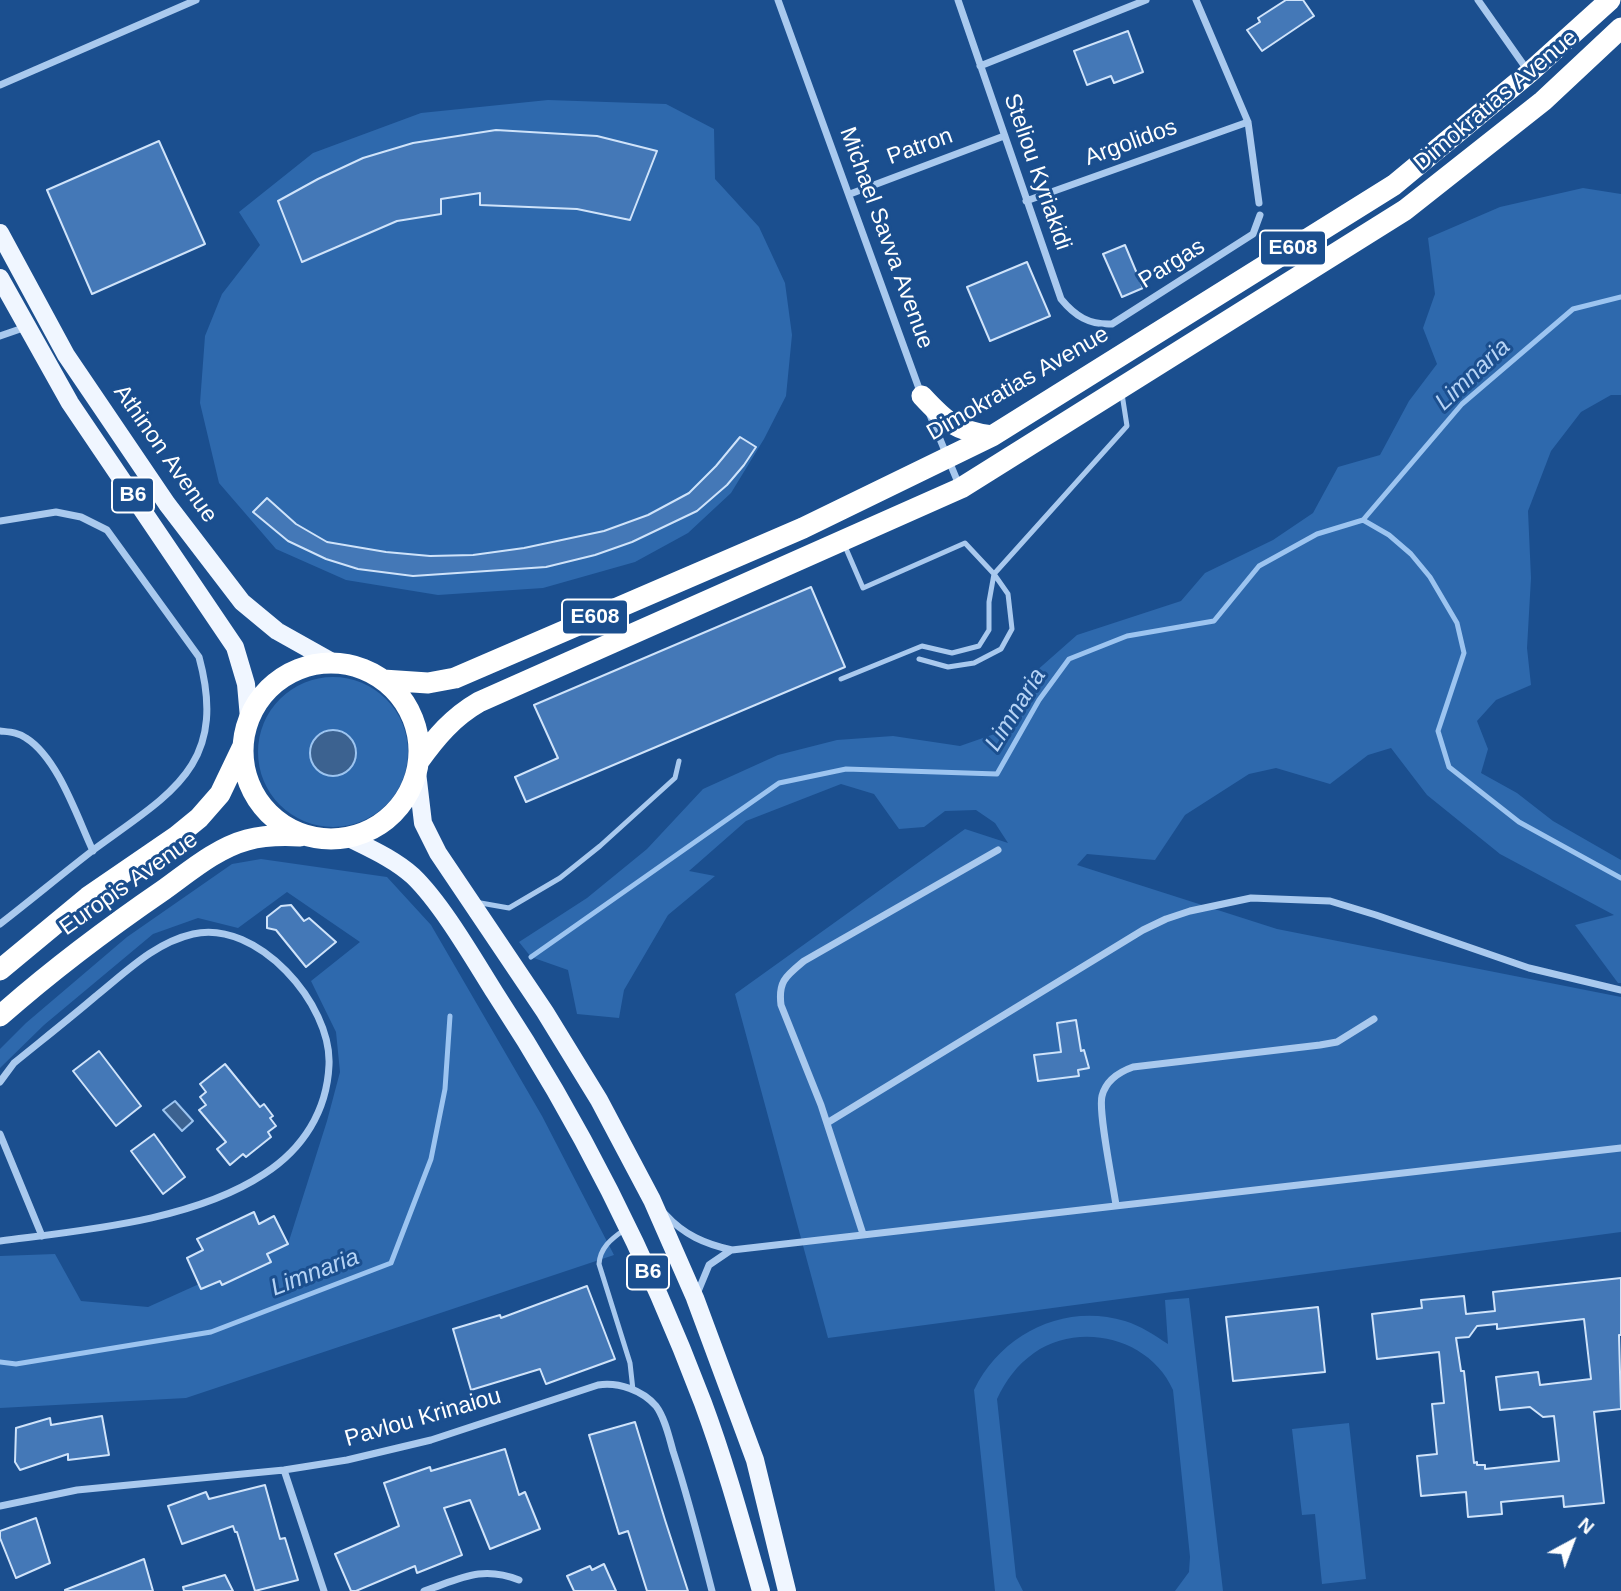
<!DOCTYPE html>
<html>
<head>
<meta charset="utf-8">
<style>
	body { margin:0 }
	#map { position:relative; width:1621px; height:1591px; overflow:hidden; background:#1b4f8f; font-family:Arial,sans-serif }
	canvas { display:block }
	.north { position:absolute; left:1537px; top:1507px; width:70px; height:70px; -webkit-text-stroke:5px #1b4f8f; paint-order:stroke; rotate:41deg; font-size:19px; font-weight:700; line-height:28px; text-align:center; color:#fff }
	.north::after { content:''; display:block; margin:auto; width:24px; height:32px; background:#fff; clip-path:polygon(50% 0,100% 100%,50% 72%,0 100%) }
</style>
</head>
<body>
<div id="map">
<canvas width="1621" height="1591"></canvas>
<div class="north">N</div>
</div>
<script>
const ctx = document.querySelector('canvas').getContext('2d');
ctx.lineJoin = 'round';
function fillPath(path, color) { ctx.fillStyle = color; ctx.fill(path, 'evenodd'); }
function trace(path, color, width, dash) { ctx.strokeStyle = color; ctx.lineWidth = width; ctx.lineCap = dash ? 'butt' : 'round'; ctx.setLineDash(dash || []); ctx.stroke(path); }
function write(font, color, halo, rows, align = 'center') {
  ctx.font = font + ' Arial,sans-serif'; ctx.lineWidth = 6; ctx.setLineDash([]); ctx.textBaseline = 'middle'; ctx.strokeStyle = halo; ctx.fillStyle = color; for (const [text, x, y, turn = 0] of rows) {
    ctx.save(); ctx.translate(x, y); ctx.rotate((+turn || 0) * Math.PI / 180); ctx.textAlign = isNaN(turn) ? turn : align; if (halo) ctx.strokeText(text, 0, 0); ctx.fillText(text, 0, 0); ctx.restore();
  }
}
const green = new Path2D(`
	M548 100 666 104 714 129 715 179 759 227 785 283 792 335 786 396 764 439 731 493 688 533 635 562 543 588 438 595 346 580 276 549 219 483 200 403 205 336 222 294 260 245 239 212 313 153 421 113Z
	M1583 188 1621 194V395H1611L1581 412 1551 451 1528 511 1531 578 1527 648 1531 685 1496 700 1477 721 1488 749 1481 773 1517 793 1553 821 1621 860V983H1618L1575 925 1614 915 1500 854 1427 795 1391 748 1368 755 1330 784 1276 768 1249 774 1185 815 1155 860 1087 854 1077 865 1277 929 1621 997V1232L828 1338 735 994 965 829 1008 843 995 823 976 810 945 811 924 827 899 829 874 794 841 784 746 821 689 871 715 876 668 915 624 990 619 1018 577 1014 568 970 531 957 519 942 587 898 647 849 703 789 778 755 837 740 893 736 960 746 1003 731 1026 680 1077 635 1181 601 1205 573 1273 540 1313 513 1338 467 1380 455 1409 401 1437 364 1423 328 1435 294 1428 238 1500 207Z
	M258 752a75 75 0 1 1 150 0a75 75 0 1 1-150 0Z
	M261 859 387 877 431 925 542 1116 614 1255 186 1398 0 1408V1256L55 1254 81 1301 148 1307 288 1244 327 1121 340 1072 336 1032 311 981 360 942 287 892 238 928 198 918 153 934 44 1025 0 1068V1049L26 1023 127 937 232 864Z
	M1189 1298 1223 1591H1175L1189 1572 1190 1557 1173 1390C1150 1338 1080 1321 1034 1353 1017 1365 1006 1380 997 1399L1016 1577 1023 1591H995L974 1390C1002 1333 1064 1303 1125 1321 1141 1326 1154 1335 1168 1344L1165 1300Z
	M1349 1423 1366 1579 1322 1584 1315 1514 1302 1515 1292 1429Z`);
const water = new Path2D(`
	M310 753a23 23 0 1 1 46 0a23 23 0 1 1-46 0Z
	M175 1101 193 1121 182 1131 163 1110Z`);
const stream = new Path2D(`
	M1363 520 1389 535 1411 554 1430 577 1457 623 1464 653 1438 731 1449 767 1519 822 1621 878
	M531 957 779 783 846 769 997 774 1039 700 1069 659 1127 636 1214 621 1259 566 1317 534 1363 520 1462 404 1573 309 1621 297
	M0 1362 16 1364 211 1332 391 1263 431 1159 445 1089 450 1016`);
const building = new Path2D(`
	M1286 0H1303L1314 16 1262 51 1247 30 1260 22 1258 18Z
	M1128 31 1143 72 1114 83 1111 76 1087 85 1074 51Z
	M496 130 597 136 657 151 630 220 577 209 480 205V193L441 199V214L397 221 302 262 278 201 318 179 363 158 413 143Z
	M159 141 205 244 92 294 47 190Z
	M1125 245 1143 288 1122 297 1103 254Z
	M1027 262 1050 316 990 341 967 287Z
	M740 437 756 447 744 465 727 485 697 511 632 542 595 555 546 567 413 576 358 569 326 559 288 541 253 512 267 498 296 524 327 542 386 552 430 556 473 555 524 548 604 531 648 515 689 493 716 466Z
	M811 587 845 667 526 802 515 777 558 758 534 705Z
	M291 905 304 921 309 918 336 942 306 967 276 930 267 928V917L281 906Z
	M1076 1020 1081 1051 1084 1050 1089 1068 1078 1070 1079 1076 1038 1081 1034 1055 1061 1052 1057 1023Z
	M99 1051 141 1106 116 1126 73 1071Z
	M225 1064 260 1107 264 1104 273 1116 270 1118 276 1126 268 1132 271 1137 246 1157 243 1154 230 1165 217 1149 226 1142 199 1110 206 1105 200 1097 206 1092 200 1084Z
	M154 1134 185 1177 163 1194 131 1151Z
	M254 1212 259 1224 274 1216 288 1244 267 1254 271 1262 222 1285 220 1281 201 1289 187 1258 203 1250 197 1239Z
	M1621 1278V1335H1619L1621 1409 1594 1412 1604 1503 1564 1507 1563 1496 1501 1502 1502 1514 1468 1517 1466 1492 1421 1496 1417 1456 1437 1454 1432 1404 1444 1403 1439 1352 1377 1359 1372 1314 1422 1308 1421 1300 1464 1296 1466 1314 1495 1311 1493 1292ZM1584 1319 1591 1379 1540 1385 1538 1372 1496 1377 1500 1410 1530 1407 1543 1417 1554 1416 1559 1461 1485 1469V1465H1477V1462L1474 1463 1464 1371H1461L1456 1338 1469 1337 1477 1326 1497 1324V1329Z
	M587 1286 615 1359 546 1384 540 1369 471 1390 453 1329 500 1315 501 1318Z
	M1318 1307 1325 1372 1233 1381 1226 1317Z
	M102 1416 109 1455 68 1460V1454L20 1470 15 1462 16 1428 50 1418 51 1425Z
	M635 1422 665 1520 688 1591H647L628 1531 619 1534 589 1435Z
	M505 1449 519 1495 525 1492 540 1529 490 1549 470 1500 444 1508 462 1555 417 1573 415 1566 356 1591H351L335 1554 399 1526 384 1483 430 1467 431 1471Z
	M265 1485 280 1539 285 1538 298 1580 255 1591 237 1532H235L233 1526 182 1544 168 1506 206 1492 209 1499Z
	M36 1518 50 1563 16 1578 0 1538V1531Z
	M144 1559 153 1591H65V1590Z
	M604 1564 616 1591H574L567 1576 590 1566 592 1570Z
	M225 1575 233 1591H184L183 1587Z`);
const lane = new Path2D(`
	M844 544 863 588 965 543 994 574 1008 594 1012 629 1001 649 974 663 948 667 919 659
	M841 679 922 646 952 653 979 646 989 630V602L994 574 1127 426 1122 394
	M475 902 509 908 560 878 600 846 675 778 679 761
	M624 1230C611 1239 600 1248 599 1264L630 1363 633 1390`);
const street = new Path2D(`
	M778 0 921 394
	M958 0 1061 299C1075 316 1089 325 1112 324L1253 234 1260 215
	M1478 0 1528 71
	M980 66 1146 0
	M0 85 196 0
	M1248 122 1259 203
	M850 194 1004 136
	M1026 201 1248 122 1196 0
	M0 336 26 327
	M930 415 959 485
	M0 521 56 512 81 517 107 530 199 657C229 767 169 794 92 851 61 875 31 900 0 924
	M0 731C9 732 18 732 26 738 58 758 77 817 93 851
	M0 1082 14 1063C41 1041 69 1019 96 996 126 972 154 943 193 934 257 919 332 1004 329 1065 327 1111 303 1149 264 1174 193 1221 84 1230 0 1241
	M827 1123 1143 930 1166 919 1190 911 1251 898 1330 901 1376 915 1529 968 1621 990
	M0 1134 42 1236
	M1116 1205C1113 1184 1098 1111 1102 1096 1106 1080 1119 1072 1133 1067L1320 1045 1337 1042 1374 1019
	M665 1214C684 1235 705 1244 732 1250L1621 1148
	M863 1234 821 1105 781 1005C778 981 786 976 804 961L998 850
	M697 1294 709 1265 731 1250
	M284 1470 324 1591
	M0 1506 77 1490 284 1470 347 1460 431 1440 598 1385C619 1382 642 1390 656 1406 665 1418 669 1437 673 1451 688 1497 700 1544 712 1591
	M424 1591C460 1579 481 1565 519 1580`);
const primary = new Path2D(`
	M0 233 66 355 167 504 242 602 277 631 334 663
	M0 278 70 403 235 647 246 684 249 718
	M417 772 423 823 438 853 545 1012 599 1100 652 1200 695 1298 755 1460 787 1591
	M349 838C371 849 394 859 413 876 442 904 473 958 495 993 579 1121 649 1260 703 1403 726 1465 743 1528 761 1591`);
const highway = new Path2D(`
	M922 396C946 422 956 431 992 436
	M243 751a88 88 0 1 1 176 0a88 88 0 1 1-176 0Z
	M383 680 428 683 455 678 803 528 992 436 1394 185 1529 73 1610 0
	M419 761C436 737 453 717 479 702L961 488 1405 210 1543 101 1621 28
	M0 970 88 897 177 836 199 818 220 794 242 748
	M0 1016C52 970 108 928 165 889 190 871 217 848 247 840 265 835 282 835 300 836`);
const shields = [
	[1293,248,66],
	[133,495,42],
	[595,617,66],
	[648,1272,42]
];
const shieldNames = [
	["E608",1293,248],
	["B6",133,495],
	["E608",595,617],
	["B6",648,1272]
];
const streetNames = [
	["Dimokratias Avenue",1496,101,-40],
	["Argolidos",1131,143,-20],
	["Patron",920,147,-20],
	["Steliou Kyriakidi",1037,172,71],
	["Michael Savva Avenue",886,238,70],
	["Pargas",1172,264,-32],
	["Dimokratias Avenue",1018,384,-30],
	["Athinon Avenue",165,454,55],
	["Europis Avenue",129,884,-35],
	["Pavlou Krinaiou",423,1418,-16]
];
const waterNames = [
	["Limnaria",1473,375,-43],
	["Limnaria",1016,710,-58],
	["Limnaria",315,1273,-21]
];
fillPath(green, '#2e69ad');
fillPath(water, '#3c6290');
trace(water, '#9cc4f0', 2);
trace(stream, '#9cc4f0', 5);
fillPath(building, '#4478b7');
trace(building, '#cfe3fa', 2);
trace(lane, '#a9c9ee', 5);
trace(street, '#a9c9ee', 7);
trace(primary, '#f0f6ff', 18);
trace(highway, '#fff', 21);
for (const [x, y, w] of shields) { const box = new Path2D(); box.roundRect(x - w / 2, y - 17.5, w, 35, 5); ctx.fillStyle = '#1b4f8f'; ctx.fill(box); trace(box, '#fff', 2); }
write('bold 21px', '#fff', null, shieldNames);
write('23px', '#fff', '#1b4f8f', streetNames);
write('italic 24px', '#b5d3f5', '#1b4f8f', waterNames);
</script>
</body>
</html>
